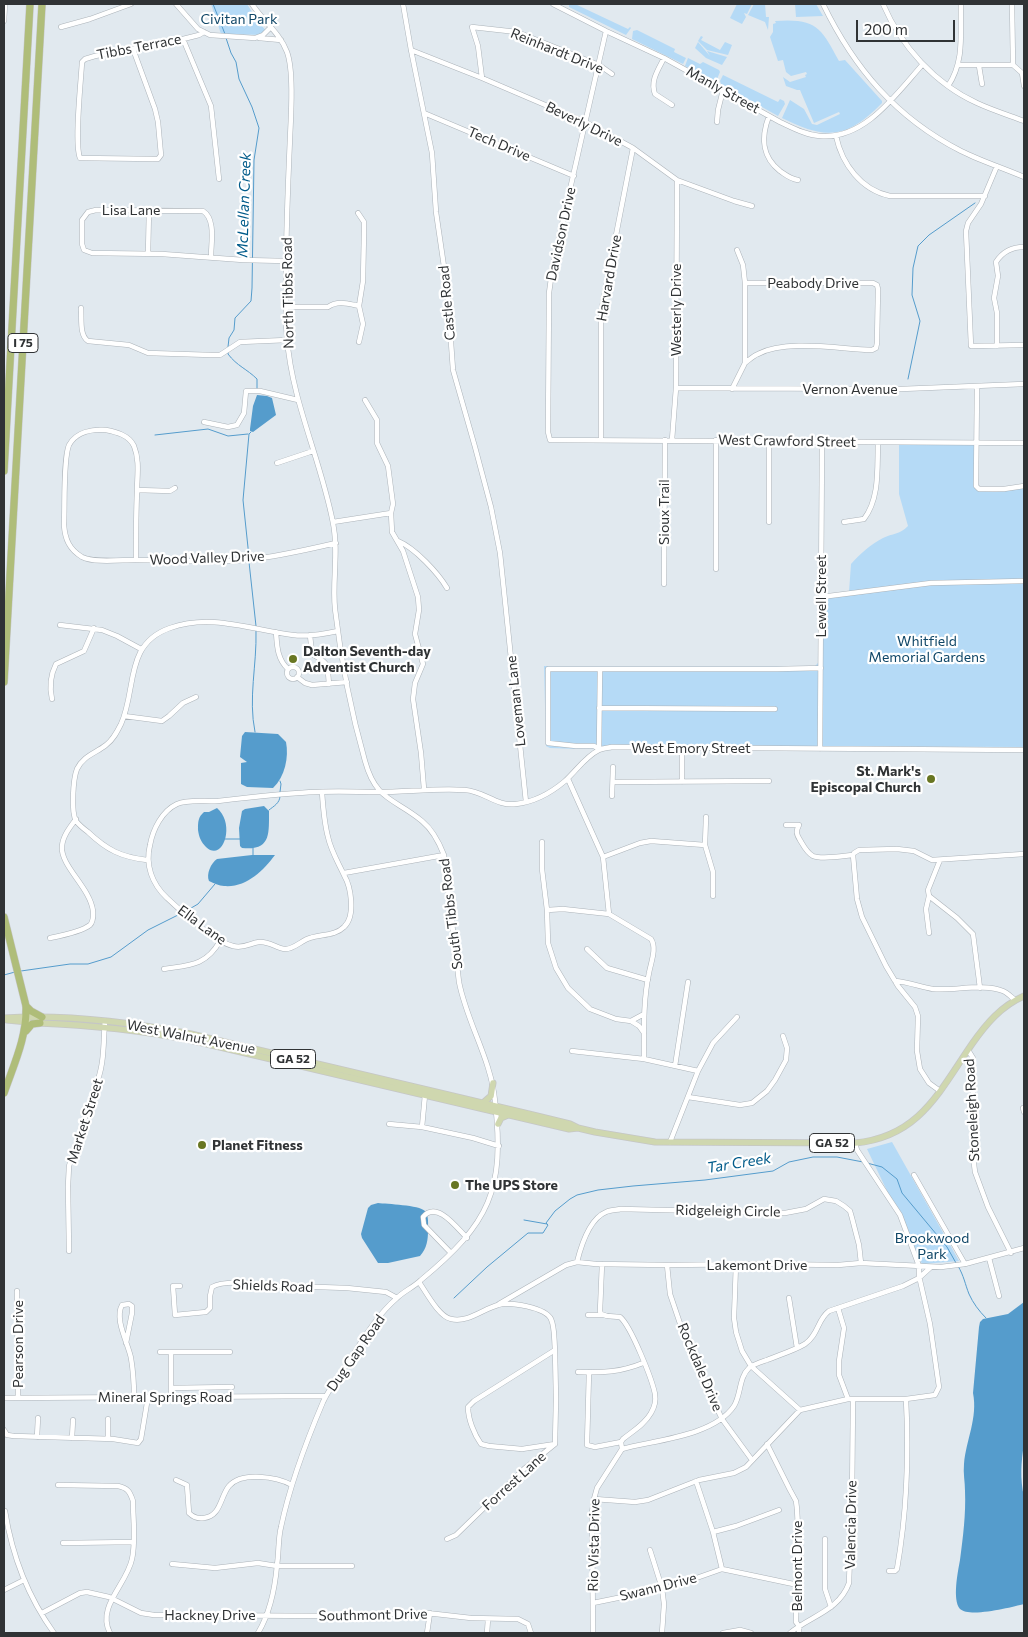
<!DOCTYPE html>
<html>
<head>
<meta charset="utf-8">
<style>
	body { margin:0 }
	#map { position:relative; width:1028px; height:1637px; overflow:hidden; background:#e1e9ef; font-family:Commissioner,sans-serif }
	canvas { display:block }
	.frame { position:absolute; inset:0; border:5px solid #303335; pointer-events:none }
	.scale { position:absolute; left:856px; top:20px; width:99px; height:22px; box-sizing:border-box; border:2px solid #303335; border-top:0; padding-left:6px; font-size:15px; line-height:18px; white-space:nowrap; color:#303335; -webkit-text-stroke:4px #fff; paint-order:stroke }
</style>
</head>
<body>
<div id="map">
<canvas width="1028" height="1637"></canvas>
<div class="frame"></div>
<div class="scale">200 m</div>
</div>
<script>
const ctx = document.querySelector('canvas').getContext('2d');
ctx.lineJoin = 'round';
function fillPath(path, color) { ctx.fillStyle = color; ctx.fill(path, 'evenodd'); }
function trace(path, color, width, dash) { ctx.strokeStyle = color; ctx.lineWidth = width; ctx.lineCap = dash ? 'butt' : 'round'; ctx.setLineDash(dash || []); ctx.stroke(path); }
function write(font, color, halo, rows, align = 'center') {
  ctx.font = font + ' Commissioner,sans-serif'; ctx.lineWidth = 4.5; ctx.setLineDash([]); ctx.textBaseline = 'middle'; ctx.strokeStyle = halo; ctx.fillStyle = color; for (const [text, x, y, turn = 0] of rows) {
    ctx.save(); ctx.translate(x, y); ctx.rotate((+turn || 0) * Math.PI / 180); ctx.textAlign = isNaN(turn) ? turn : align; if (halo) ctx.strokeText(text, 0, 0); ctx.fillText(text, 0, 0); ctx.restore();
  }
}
const green = new Path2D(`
	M211 4H247L257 20 267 32 266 35 221 34Z
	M569 4H575L628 29 630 27 631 28 626 35 569 7Z
	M737 4H752L747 14 744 13 746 17 742 24 730 18Z
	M754 4H765L766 17H769L768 30 765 22 748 15Z
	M795 4H816L823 16 796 17Z
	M775 21C817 18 821 28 839 61L845 60 882 101V103C847 139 826 140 782 118L790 100 804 109 812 124 817 125 840 114 839 112 814 123 800 90H797L786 86 783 77 790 82 806 77 805 75 807 74 806 72 791 76 786 72 783 60 778 61 770 37 773 32V24L776 23Z
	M637 30 675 49 674 52 686 58 683 64 632 39 633 31Z
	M701 36 703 37 701 40 720 50 725 42 732 45 728 55 707 50 698 41Z
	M698 42 710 56 707 51 727 57 722 65 706 58 695 48Z
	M688 58 700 64 703 62 719 70 720 72 717 79 714 81 685 66Z
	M723 75 778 102 780 99 784 101 785 104 778 116 721 84 720 81Z
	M899 445H975L974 483 976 490 994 492 1024 488V747L732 746 579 749 550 748 546 746 544 666H815L819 662V596L849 592 851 564C860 554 871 544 883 538 893 533 899 535 908 526L899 494Z
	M892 1142 959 1261 922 1264 867 1149Z`);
const water = new Path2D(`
	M257 395 267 396 272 398 276 415 253 432 250 431V429L253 406Z
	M245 732 278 734 286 742C289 757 285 777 273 788L247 787 241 784V763L247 762 240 757 242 736Z
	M264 806 269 811C269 834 271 851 242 848L240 846 239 828 242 811 245 809Z
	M217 808C236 824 223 863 206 847 201 842 199 837 198 830 198 822 198 817 204 812H209Z
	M252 855H275C263 871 246 888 224 886 219 886 214 883 209 881 206 874 211 863 217 859Z
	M378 1203C387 1204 419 1205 425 1211 429 1216 428 1224 428 1230 428 1240 427 1248 420 1256L388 1263H378L362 1238 361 1234 368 1208 371 1205Z
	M1024 1302V1444C1021 1462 1020 1479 1024 1497V1604C1012 1607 970 1618 960 1609 952 1600 958 1571 960 1560 963 1537 966 1514 965 1491 965 1482 963 1473 964 1464 966 1440 978 1418 973 1393L979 1327 980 1322 983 1319 1008 1314Z`);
const stream = new Path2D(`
	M213 4 225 34
	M226 38 231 53 236 62 239 79 252 107 259 128 254 160 252 288 251 301 235 318 234 330 229 338 228 347
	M228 351V354C237 366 247 369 257 379V390
	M908 379 920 321 912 295 913 268 918 246 929 235 975 203
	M155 435 208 429 228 436 248 434
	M249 557 243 500 249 434 251 432
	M249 562 256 626
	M255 732C248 698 257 665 256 631
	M280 781 281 784 280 792
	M269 810C274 806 280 803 280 796
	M225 839H240
	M253 855V848
	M186 911 198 904 215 884
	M21 971 70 964H88L111 957 148 930 180 914
	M4 975 15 972
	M867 1163 882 1167 897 1179 902 1193 947 1247 956 1263
	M524 1220 547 1224
	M958 1266C964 1276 965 1284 969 1294 973 1303 979 1311 986 1318
	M454 1298 487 1267 528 1233H543L548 1225 546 1223 555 1211 570 1199 577 1195 598 1190 633 1186 705 1180 773 1171 789 1162 813 1157H837L863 1162`);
const minor = new Path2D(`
	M176 4 198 29 210 35 255 38 263 35 270 28
	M252 4C262 20 280 33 287 52 294 71 291 116 290 138 288 183 286 229 286 274 286 295 285 317 287 338 292 402 321 460 333 523 339 552 332 580 335 609 341 660 351 712 365 761 376 801 394 798 422 821 433 830 439 842 444 855L459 982C467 1023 491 1059 495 1101 505 1190 490 1223 421 1280 414 1287 404 1291 397 1298 376 1316 362 1341 347 1364 339 1376 329 1389 323 1402 306 1442 290 1484 281 1527 278 1539 279 1552 277 1565 275 1588 270 1613 258 1633
	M403 4 411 50 432 153 436 212 447 287 453 370 475 447 491 507 500 553 526 802
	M553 4 606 31 664 58 780 122C793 128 806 135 820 136 865 140 896 94 923 64
	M823 4C854 68 896 118 961 151 981 161 1003 168 1024 177
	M883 4C901 46 935 84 977 103 992 110 1008 115 1024 121
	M1012 4 1013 65 1022 73 1024 86
	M4 21 5 4
	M61 27 90 19 131 4
	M606 31 553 264 549 293 548 432 550 440 1024 443
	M259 38 281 40
	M183 39 211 106 219 179
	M133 49 155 109 158 122 161 155 158 159H153L80 158C74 144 81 81 82 62L85 59 95 56 183 39 199 35 204 32
	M411 50 482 78 585 122 633 148 677 180 734 201 752 206
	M664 58C658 70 650 81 655 94L672 105
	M959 65H1013
	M979 66 982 84
	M482 78 478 46 472 27 517 32 599 65 612 74
	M948 86C965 61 960 33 961 4
	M424 113 574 176
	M769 116C761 137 761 156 780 171 786 175 790 179 798 180
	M717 122 718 110 723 90
	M836 136C842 164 861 190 890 196H985
	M997 166 981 204 968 223 966 231 971 346 1024 345
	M358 213 364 222V232L363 281 359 306
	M148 254 149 210
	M211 257C211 243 216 219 203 211L96 210 88 212 82 220V244L84 250 92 253 162 254 243 260 286 261
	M285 307H328C338 300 349 304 359 306L363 324 359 342
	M81 308C82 318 79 335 88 341L129 345 148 353 211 355H220L240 342 287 340
	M997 346V313L994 298 998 276 996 262C1003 251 1012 247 1024 247
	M745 363C749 360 753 356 758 354 787 339 839 349 872 350L876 348 877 343 878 289 877 285 873 283H745
	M977 386 976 486 979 489H1004L1024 486
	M676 388 901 389 1024 384
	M732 389 745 363V283L743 265 737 250
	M365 400 377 420V443L388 466 393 504 391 513 392 532 403 551 418 597 419 610 415 634 423 664 415 683 413 699 421 753 424 789
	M204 422 228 427 237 425 244 413 246 391H260L298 400
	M601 440V312L633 148
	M672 440 676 388 677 180
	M277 463 313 451
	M137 490 170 491 175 488
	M333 522 391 513
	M769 522V441
	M844 522 864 519C880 498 877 468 878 443
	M398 541C415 548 438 573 447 588
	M136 560C136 537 136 514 137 492 137 476 140 461 134 446 129 435 116 432 106 430 92 429 76 432 69 445 63 459 65 507 64 525 65 539 69 549 82 557 94 563 120 560 135 560 172 560 209 563 246 560 276 557 306 550 336 543
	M716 569V440
	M664 584 665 440
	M821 597 931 583 1024 581
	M60 625 102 630 117 636 141 649
	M276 632C277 645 277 659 288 669
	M310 635 312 654C330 664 327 664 329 684
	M287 673a6 6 0 1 1 12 0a6 6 0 1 1-12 0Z
	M297 677 305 683 312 685 347 682
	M52 699C49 686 50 676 56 664L84 651 94 628
	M599 708 775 709
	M124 716 162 721 169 716 183 703 196 697
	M682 748V782
	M599 749 594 746H576L548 743V669H777L821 668
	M599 749 600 669
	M820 749 822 442
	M568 779 603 857 609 914
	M613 782 769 781
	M322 792C323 807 324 822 328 837 331 851 338 862 344 875 351 887 356 916 344 927 335 936 321 934 310 938 302 940 293 950 285 949 277 949 270 941 259 942 250 943 244 949 233 946 213 941 182 912 167 898 152 884 145 865 150 845 153 829 162 811 177 804 189 799 205 802 218 801 251 797 285 793 318 792 338 791 358 792 378 792 407 792 436 788 465 790 484 791 497 807 516 804 534 802 552 792 565 781 576 771 586 756 599 750 603 748 608 748 612 747L1024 750
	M612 796 613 767
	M706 817 705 845 713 872V896
	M786 825H799C796 831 796 834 800 840 803 845 807 853 813 856 822 860 843 856 853 855L857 899 862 917 886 966 898 986 915 1007 918 1016 917 1051 920 1069 929 1083 940 1091
	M542 842V869L547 910 548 943 556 968 568 988 590 1009 616 1019 631 1021 644 1014
	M853 855 854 853 859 850 897 849 914 851 932 860 1024 854
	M603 857 640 843 651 841 705 845
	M147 860C121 857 107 850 88 832 84 829 79 825 76 821 71 812 73 779 77 769 83 756 96 753 106 745 113 740 117 732 121 724 137 689 124 644 170 628 211 613 252 630 293 635 308 637 324 634 338 631
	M940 860 928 890 929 896 957 918 973 934 980 988
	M344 873 444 855
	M547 910 563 909 609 914 651 939C657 948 651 962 649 973 643 1001 644 1030 644 1059L698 1071
	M929 933 926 909 929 896
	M50 938C60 936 81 932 90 925 94 921 93 915 93 911 90 887 60 866 62 846 63 836 70 827 76 819
	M587 949 607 968 648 980
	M164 969C189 965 206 966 220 941
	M895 981C909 982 920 987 933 989 954 991 984 983 1003 991 1008 993 1011 997 1015 1000
	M631 1021 639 1026 644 1033
	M968 1050 973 1058V1156L975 1172 988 1207 1011 1253
	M572 1051 644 1059
	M675 1066 688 982
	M688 1097 740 1105 752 1103 767 1091 775 1080 786 1060 787 1048 783 1036
	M1023 1108 1024 1112
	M389 1124 422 1127 425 1095
	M422 1127 473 1138 499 1146
	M670 1142 698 1071 713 1043 737 1017
	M914 1175 965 1264
	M69 1251 68 1186 69 1166 95 1087C105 1065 103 1044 105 1021
	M451 1253 424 1225 423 1217C437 1200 457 1228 467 1238
	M989 1258 999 1296
	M577 1262C581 1246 589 1219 606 1212 610 1210 617 1210 621 1209L785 1213 806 1209 824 1199 836 1201 844 1206 850 1211 852 1218 859 1245 861 1263
	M736 1264 734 1318 736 1332 742 1351 751 1366 800 1410 848 1399H906L935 1395 939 1387 930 1324 919 1276V1266L900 1215 857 1150 855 1143
	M667 1265 670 1294 688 1347 722 1419 752 1460
	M419 1282C426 1292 439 1317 451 1319 468 1323 483 1309 498 1305 510 1301 546 1308 551 1319 555 1328 554 1340 555 1350L474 1401 468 1407C468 1419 474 1434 481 1444L489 1446 522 1449 555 1444
	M180 1286H173L175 1315 206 1312 210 1308V1296L212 1287C222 1281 248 1282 260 1285L347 1288 386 1292 397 1298
	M17 1291 18 1398
	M789 1298 797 1348
	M499 1304 566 1265 577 1262 596 1264 667 1265 758 1264 838 1265 861 1263 941 1267 965 1264 1024 1248
	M838 1308 844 1328 839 1361V1375L848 1399
	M588 1315H603
	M126 1343 132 1313V1306L129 1304 122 1305C114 1319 128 1343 131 1358 133 1370 134 1384 134 1397
	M160 1352H230
	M171 1352V1397
	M578 1372C602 1373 621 1372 643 1363
	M589 1372 587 1445 595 1447 621 1442
	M171 1388 232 1387
	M4 1398 326 1396
	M4 1430 7 1435 14 1436 113 1439 138 1443 141 1439 148 1397
	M37 1437 38 1418
	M72 1438 73 1420
	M108 1439V1419
	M767 1444 790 1490 796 1501 797 1509 798 1528 796 1622 799 1626V1633
	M622 1449C655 1440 714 1436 734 1406 741 1395 739 1377 749 1368 754 1364 761 1362 767 1360 779 1355 793 1351 805 1344 819 1334 817 1320 829 1311L903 1286 919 1278 931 1267
	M176 1480 187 1485 189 1513C193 1517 198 1519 204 1518 221 1516 220 1497 229 1486 242 1471 277 1477 292 1485
	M696 1481 713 1532 722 1569 798 1585
	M58 1485 118 1486C128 1488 130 1492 133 1501 133 1520 136 1541 132 1559 127 1584 96 1607 110 1633
	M594 1499 635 1502 648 1500 699 1480 734 1473 746 1467 800 1410
	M5 1511C12 1555 28 1597 54 1633
	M713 1532 736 1526 779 1510
	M447 1539 456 1535 524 1469 555 1444 556 1399 555 1350
	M825 1539V1589L831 1607
	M63 1543 133 1542
	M650 1550 662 1588 664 1604 662 1633
	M172 1564 215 1568 258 1563 277 1566H352
	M889 1571H895L897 1569C907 1512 909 1456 906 1399
	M4 1590 24 1580
	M593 1603 671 1587 722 1569
	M42 1613 80 1593 87 1592 109 1597 141 1613 154 1615 334 1616 427 1613 471 1618 518 1619 528 1624 531 1633
	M427 1633 430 1613
	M487 1633 488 1619
	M593 1633 592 1512 594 1499 597 1488 622 1449 621 1442 623 1439C633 1431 645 1424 651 1413 654 1408 656 1400 655 1394 652 1379 631 1326 620 1317L607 1316 601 1314 600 1311 602 1264
	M723 1633 740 1630 751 1633
	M790 1633C810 1616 839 1611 849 1583L852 1501 853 1399`);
const major = new Path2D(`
	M4 1018C66 1014 130 1022 191 1034L533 1115 570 1124 578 1128 595 1132 655 1142 855 1143C919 1137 939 1092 972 1044 986 1024 1001 1006 1024 996
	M7 1020 28 1022
	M37 1023C89 1025 140 1030 190 1040L569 1129 578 1128
	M483 1103 491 1096 493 1083
	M498 1124 501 1118 508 1115`);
const highway = new Path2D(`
	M4 471 30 4
	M4 682 42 4
	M4 917 26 1006C27 1037 14 1064 4 1093
	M26 1006 31 1011 42 1017
	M26 1031 32 1024 40 1023`);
const markers = [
	[293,659,5,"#687622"],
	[931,779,5,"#687622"],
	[202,1145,5,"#687622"],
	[455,1185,5,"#687622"]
];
const shields = [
	[23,343,30],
	[293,1059,45],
	[832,1143,45]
];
const shieldNames = [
	["I 75",23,343],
	["GA 52",293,1059],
	["GA 52",832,1143]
];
const parkNames = [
	["Civitan Park",239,19],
	["Whitfield",927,641],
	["Memorial Gardens",927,657],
	["Brookwood",932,1238],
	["Park",932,1254]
];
const streetNames = [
	["Tibbs Terrace",139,47,-11],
	["Reinhardt Drive",557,51,22],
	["Manly Street",723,90,29],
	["Beverly Drive",584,124,26],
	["Tech Drive",499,144,23],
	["Lisa Lane",131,210],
	["Davidson Drive",561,234,-78],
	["Harvard Drive",609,278,-80],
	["Peabody Drive",813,283],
	["North Tibbs Road",288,293,-91],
	["Castle Road",447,303,-95],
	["Westerly Drive",676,310,-90],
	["Vernon Avenue",850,389],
	["West Crawford Street",787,441,1],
	["Sioux Trail",664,512,-90],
	["Wood Valley Drive",207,558,-2],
	["Lewell Street",821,596,-90],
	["Loveman Lane",516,701,-96],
	["West Emory Street",691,748],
	["South Tibbs Road",451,914,-97],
	["Ella Lane",202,925,36],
	["West Walnut Avenue",191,1037,11],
	["Stoneleigh Road",972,1110,-93],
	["Market Street",85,1121,-72],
	["Ridgeleigh Circle",728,1211,1],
	["Lakemont Drive",757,1265],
	["Shields Road",273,1286,2],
	["Pearson Drive",18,1344,-90],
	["Dug Gap Road",356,1353,-55],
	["Rockdale Drive",700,1367,67],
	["Mineral Springs Road",165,1397],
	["Forrest Lane",514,1481,-42],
	["Valencia Drive",851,1525,-89],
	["Rio Vista Drive",594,1545,-89],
	["Belmont Drive",797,1566,-90],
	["Swann Drive",658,1587,-14],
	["Hackney Drive",210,1615],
	["Southmont Drive",373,1615,-1]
];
const poiNames = [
	["Dalton Seventh-day",303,651],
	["Adventist Church",303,667],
	["St. Mark's",921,771,"right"],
	["Episcopal Church",921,787,"right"],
	["Planet Fitness",212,1145],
	["The UPS Store",465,1185]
];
const waterNames = [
	["McLellan Creek",244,205,-88],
	["Tar Creek",739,1163,-9]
];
fillPath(green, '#b5daf6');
fillPath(water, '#559ccc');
trace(stream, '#559ccc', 1);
trace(minor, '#acb3b9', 5.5);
trace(major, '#c5c6c6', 7);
trace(highway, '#c5c6c6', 8);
trace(minor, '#fff', 4.5);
trace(major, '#cfd7af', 5.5);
trace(highway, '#afbd79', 7);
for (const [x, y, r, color] of markers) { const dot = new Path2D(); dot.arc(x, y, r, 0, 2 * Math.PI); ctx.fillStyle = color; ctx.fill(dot); trace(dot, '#fff', 2); }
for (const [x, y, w] of shields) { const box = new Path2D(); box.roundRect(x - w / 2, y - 9.5, w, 19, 4); ctx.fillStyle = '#fff'; ctx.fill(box); trace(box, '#303335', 1); }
write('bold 12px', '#303335', null, shieldNames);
write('14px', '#0f4667', '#fff', parkNames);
write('14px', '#303335', '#fff', streetNames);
write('bold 14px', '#303335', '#fff', poiNames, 'left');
write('italic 15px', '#005b8a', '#fff', waterNames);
</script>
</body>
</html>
